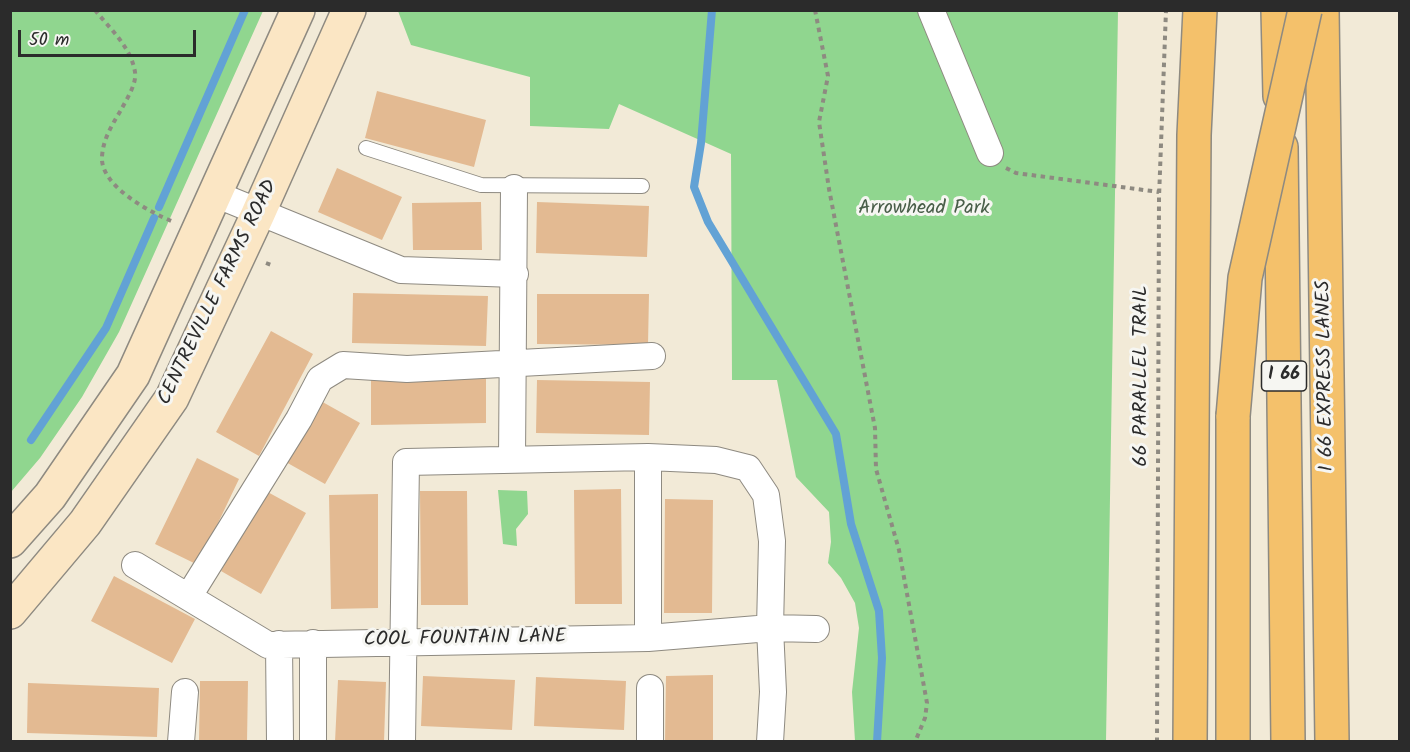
<!DOCTYPE html>
<html>
<head>
<meta charset="utf-8">
<style>
	body { margin:0 }
	#map { position:relative; width:1410px; height:752px; overflow:hidden; background:#f2ead7; font-family:Kalam,sans-serif }
	canvas { display:block }
	.frame { position:absolute; inset:0; border:12px solid #2b2b2b; pointer-events:none }
	.scale { position:absolute; left:18px; top:30px; width:178px; height:27px; box-sizing:border-box; border:3px solid #2b2b2b; border-top:0; padding-left:8px; font-size:18px; line-height:21px; white-space:nowrap; color:#2b2b2b; -webkit-text-stroke:4px #f6f6f2; paint-order:stroke }
</style>
</head>
<body>
<div id="map">
<canvas width="1410" height="752"></canvas>
<div class="frame"></div>
<div class="scale">50 m</div>
</div>
<script>
const ctx = document.querySelector('canvas').getContext('2d');
ctx.lineJoin = 'round';
function fillPath(path, color) { ctx.fillStyle = color; ctx.fill(path, 'evenodd'); }
function trace(path, color, width, dash) { ctx.strokeStyle = color; ctx.lineWidth = width; ctx.lineCap = dash ? 'butt' : 'round'; ctx.setLineDash(dash || []); ctx.stroke(path); }
function write(font, color, halo, rows, align = 'center') {
  ctx.font = font + ' Kalam,sans-serif'; ctx.lineWidth = 6; ctx.setLineDash([]); ctx.textBaseline = 'middle'; ctx.strokeStyle = halo; ctx.fillStyle = color; for (const [text, x, y, turn = 0] of rows) {
    ctx.save(); ctx.translate(x, y); ctx.rotate((+turn || 0) * Math.PI / 180); ctx.textAlign = isNaN(turn) ? turn : align; if (halo) ctx.strokeText(text, 0, 0); ctx.fillText(text, 0, 0); ctx.restore();
  }
}
const green = new Path2D(`
	M10 11H263L119 332 82 397 40 458 11 492Z
	M398 11H1118L1106 741H855L852 692 859 628 855 603 841 578 828 563 831 542 829 512 796 477 777 380H732L731 154 619 104 609 129 530 126V77L411 45Z
	M498 490 527 491 528 514 516 529 517 546 503 544Z`);
const stream = new Path2D(`
	M712 10 701 143 694 187 708 222 836 434 851 524 879 611 882 658 877 742
	M159 207 245 10
	M31 440 106 328 154 218`);
const building = new Path2D(`
	M377 91 486 120 474 167 365 138Z
	M337 168 402 197 382 240 318 212Z
	M481 202 482 250H413L412 203Z
	M537 202 649 206 647 257 536 253Z
	M353 293 488 296 486 346 352 343Z
	M537 294H649L648 345 537 344Z
	M271 331 313 354 259 456 216 432Z
	M486 377V423L371 425V378Z
	M537 380 650 382 649 435 536 433Z
	M319 400 360 423 325 484 284 461Z
	M197 458 239 479 198 565 155 544Z
	M621 489 622 604H575L574 490Z
	M264 490 306 513 261 594 221 571Z
	M420 491H467L468 605H421Z
	M378 494V608L331 609 329 495Z
	M665 499 713 500 712 613H664Z
	M114 576 195 619 172 663 91 621Z
	M713 675V742H665L666 676Z
	M423 676 515 680 512 730 421 726Z
	M536 677 626 681 624 730 534 726Z
	M338 680 386 682 384 742H335Z
	M200 681H248L247 742H199Z
	M28 683 159 688 157 737 27 733Z`);
const path = new Path2D(`
	M95 10C110 29 131 47 135 72 137 84 126 100 121 110 112 125 103 139 102 157 100 186 151 213 174 222
	M815 10 828 76 819 122 829 189 875 428 876 469 899 550 927 703 925 718 915 742
	M1006 168 1016 173 1159 192
	M266 263 274 266
	M1157 742 1159 198 1166 10`);
const lane = new Path2D(`
	M366 148 481 185 642 186`);
const street = new Path2D(`
	M931 10 990 153
	M215 194 401 270 515 274
	M512 458 514 188
	M135 565 268 645 648 638 770 628 816 629
	M189 596 299 419 320 379 343 365 407 369 652 356
	M648 638V457
	M313 643V742
	M279 644 280 742
	M650 688V742
	M181 742 185 692
	M402 742 406 462 648 457 716 460 748 468 766 495 772 541 770 628 773 692 770 742`);
const secondary = new Path2D(`
	M10 541 50 496 133 375 298 10
	M10 612 85 523 172 398 258 214 349 10`);
const highway = new Path2D(`
	M1278 10 1280 96
	M1322 10 1332 742
	M1281 147 1288 742
	M1233 416V742
	M1190 742 1194 135 1200 10`);
const highwayBridge = new Path2D(`
	M1233 416 1245 278 1305 10`);
const shields = [
	[1284,376,45]
];
const shieldNames = [
	["I 66",1284,376]
];
const parkNames = [
	["Arrowhead Park",924,210]
];
const streetNames = [
	["CENTREVILLE FARMS ROAD",219,293,-64],
	["66 PARALLEL TRAIL",1143,376,-90],
	["I 66 EXPRESS LANES",1327,376,-91],
	["COOL FOUNTAIN LANE",465,640,-1]
];
fillPath(green, '#90d68f');
trace(stream, '#62a2d5', 8);
fillPath(building, '#e3ba92');
trace(lane, '#8e8a81', 16);
trace(street, '#8e8a81', 28);
trace(secondary, '#8e8a81', 36);
trace(highway, '#8e8a81', 36);
trace(path, '#8e8a81', 4, [4.5, 4.5]);
trace(lane, '#fff', 14);
trace(street, '#fff', 26);
trace(secondary, '#fbe6c4', 33);
trace(highway, '#f4c16b', 33);
trace(highwayBridge, '#8e8a81', 36, []);
trace(highwayBridge, '#f4c16b', 33);
for (const [x, y, w] of shields) { const box = new Path2D(); box.roundRect(x - w / 2, y - 15, w, 30, 4.5); ctx.fillStyle = '#f6f6f2'; ctx.fill(box); trace(box, '#2b2b2b', 1.5); }
write('bold 18px', '#2b2b2b', null, shieldNames);
write('20px', '#495e49', '#f6f6f2', parkNames);
write('20px', '#2b2b2b', '#f6f6f2', streetNames);
</script>
</body>
</html>
